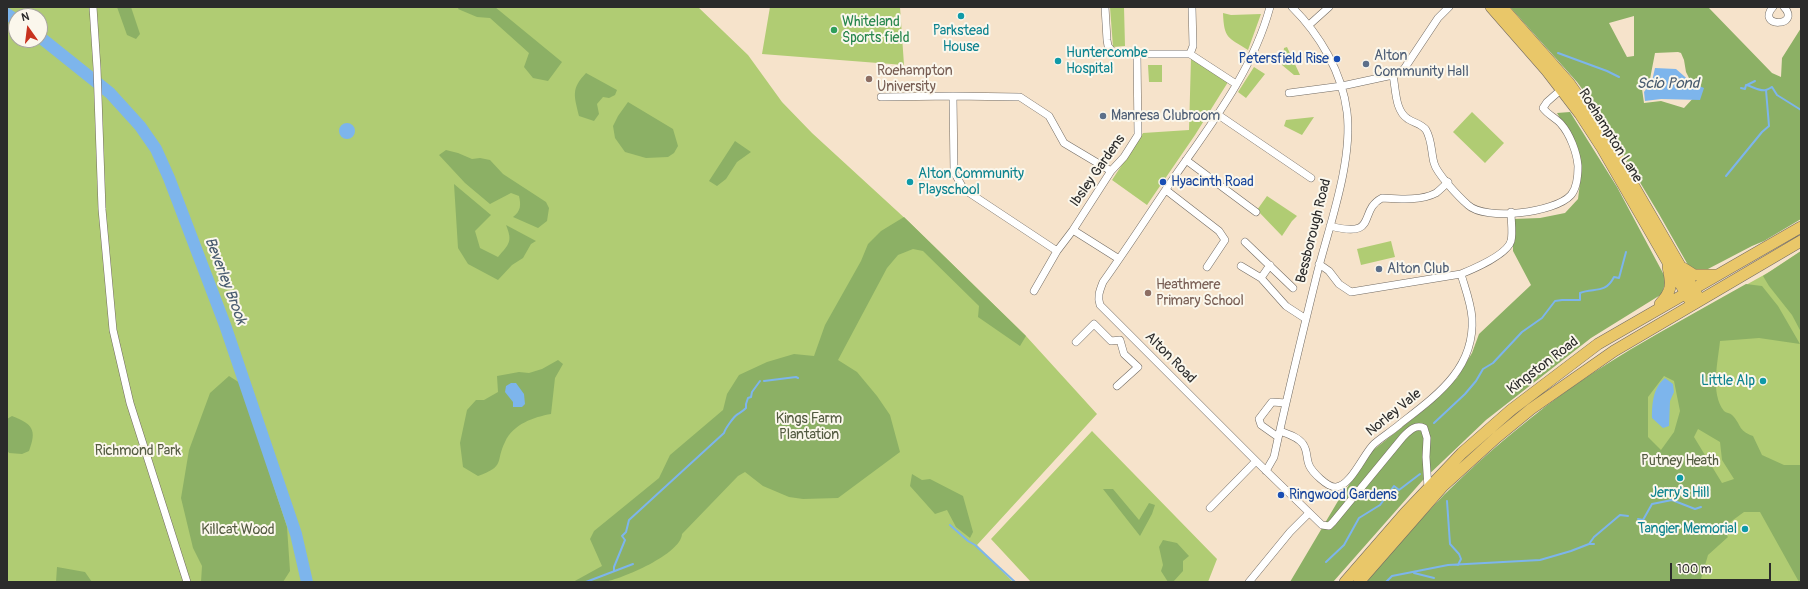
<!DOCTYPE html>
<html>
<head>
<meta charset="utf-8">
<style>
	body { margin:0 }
	#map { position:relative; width:1808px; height:589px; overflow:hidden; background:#f6e3cb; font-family:Pangolin,sans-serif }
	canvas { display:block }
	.frame { position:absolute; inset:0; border:8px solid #2b2b2b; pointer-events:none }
	.north { position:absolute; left:8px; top:8px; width:40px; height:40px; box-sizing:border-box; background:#fbf7ec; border:1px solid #a8a59f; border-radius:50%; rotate:346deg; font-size:11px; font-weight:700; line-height:16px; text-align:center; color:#2b2b2b }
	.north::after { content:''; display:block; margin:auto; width:14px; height:18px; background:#c8321e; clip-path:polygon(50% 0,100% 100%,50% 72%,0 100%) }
	.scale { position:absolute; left:1670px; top:563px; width:101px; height:18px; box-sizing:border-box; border:2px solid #2b2b2b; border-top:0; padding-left:5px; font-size:12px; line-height:14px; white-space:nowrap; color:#2b2b2b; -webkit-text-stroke:3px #fbf7ec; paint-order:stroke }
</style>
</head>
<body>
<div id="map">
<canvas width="1808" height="589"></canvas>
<div class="frame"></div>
<div class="north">N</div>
<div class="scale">100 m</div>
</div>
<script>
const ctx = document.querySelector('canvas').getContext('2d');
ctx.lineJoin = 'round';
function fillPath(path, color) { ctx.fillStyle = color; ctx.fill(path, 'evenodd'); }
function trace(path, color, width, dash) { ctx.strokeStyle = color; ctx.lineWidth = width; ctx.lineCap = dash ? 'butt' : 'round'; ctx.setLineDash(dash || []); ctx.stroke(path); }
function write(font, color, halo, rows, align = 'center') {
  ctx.font = font + ' Pangolin,sans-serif'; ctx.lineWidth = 4; ctx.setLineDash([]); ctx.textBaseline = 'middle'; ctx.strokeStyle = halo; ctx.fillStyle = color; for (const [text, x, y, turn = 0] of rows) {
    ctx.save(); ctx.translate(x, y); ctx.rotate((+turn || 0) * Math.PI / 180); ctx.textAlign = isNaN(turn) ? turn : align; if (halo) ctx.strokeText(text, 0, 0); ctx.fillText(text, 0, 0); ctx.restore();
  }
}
const green = new Path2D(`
	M7 7H698L748 55 782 102 812 133 909 222 1026 336 1097 414 977 545 1013 582H7ZM16 16H40V40H16Z
	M770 7H900L904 65 762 54Z
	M1110 7H1124L1125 46 1113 47Z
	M1223 13 1231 15 1261 14 1248 50C1228 37 1224 39 1223 13Z
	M1287 47 1300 75H1294L1282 65 1284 48Z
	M1191 58 1228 82 1195 135 1147 205 1112 180 1143 133 1189 130Z
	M1148 65H1162V82H1149Z
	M1254 67 1265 74 1246 98 1238 92Z
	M1472 112 1504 143 1485 163 1453 132Z
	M1314 117 1302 135 1284 126 1286 120Z
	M1267 196 1297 216 1292 221 1282 236 1257 210Z
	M1391 241 1395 257 1361 265 1357 249Z
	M1801 251V582H1366L1444 495 1502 442 1545 407 1590 375 1631 349 1771 271Z
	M1092 431 1217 559 1208 582H1031L991 539Z`);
const forest = new Path2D(`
	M117 7H131L140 34 136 39 127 35Z
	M459 7H495L562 62 548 81 533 78 524 67 529 53 490 18 477 17 458 9Z
	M1510 7H1708L1772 73 1781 77 1782 58 1801 28V219L1764 241 1752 246 1706 270H1696L1688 265 1659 214 1591 101 1577 82ZM1634 16V56L1627 57 1609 23ZM1678 52 1681 53 1684 60 1686 72 1697 94 1684 108 1661 101 1644 103 1642 89 1650 79 1655 53Z
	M586 73 617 90 615 95 609 98 603 97 597 104 599 114 594 121 579 116C574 95 571 89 586 73Z
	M628 102 673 129 678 146 674 153 668 157 646 158 625 152 615 138 613 126 618 116Z
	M1570 112 1617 187 1664 275 1665 283 1662 294 1591 338 1486 420 1423 480 1333 582H1290L1338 501 1372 451 1429 406 1457 378 1472 353 1479 334 1531 285 1513 251V219L1540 218 1565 213 1578 199 1582 167 1578 152 1572 138 1557 113Z
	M735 141 751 152 737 162 726 179 717 186 709 181Z
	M446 150 458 153 472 159 480 158 490 160 503 174 546 202 549 208 547 221 538 228 513 217C521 211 521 205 519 196L511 193 490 204 465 183 439 155Z
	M454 184 491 215 475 231 480 248 498 257C509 244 513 242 506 225L536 241 531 244 523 258 512 265 498 280 468 264 458 248Z
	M904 217 1026 336 1020 346 978 317 979 306 923 251 913 249 898 255 887 268 838 360 857 372 877 396 890 415 900 452 838 498 803 499 789 497 763 486 745 472 738 476 682 534C681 554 622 579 604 582 594 584 582 582 573 582L602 566 590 539 594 531 659 478 670 455 723 410 727 394 739 375 767 362 794 354 814 356 825 325 861 261 868 244 881 231Z
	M1801 251V332L1792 315 1769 286 1763 276Z
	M1746 284 1762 286 1778 306 1800 344 1759 338 1720 341C1718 362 1710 393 1724 411 1726 413 1730 413 1732 415 1742 425 1737 430 1753 436L1762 455 1784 465H1801V582H1799L1760 512H1744L1722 528 1728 537 1708 555 1701 579 1702 582H1366C1392 553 1417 522 1445 494 1476 463 1510 434 1545 407 1608 359 1677 323 1746 284ZM1664 376 1674 381 1680 411 1674 432 1661 450 1648 437V397ZM1698 429 1720 442 1722 460 1734 479 1722 483 1694 437Z
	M558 360 563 364 555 378 551 414C534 417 513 424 505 442 495 462 506 466 478 476L463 467 460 443 467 410 476 400H484L498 392 497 376 519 372 529 373 542 369Z
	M229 376 240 383 287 527 290 571 283 582H201L202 566 193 548 181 498 189 450 210 393Z
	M12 416C33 424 37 430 29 451L22 454 9 453 7 450V419Z
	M912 474 922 480 930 479 963 496 973 532 970 538 956 527 947 510 935 514 910 486Z
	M1103 489H1113L1139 520 1149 503 1155 505 1152 514 1140 536Z
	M1163 540 1177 543 1189 556 1183 561V571L1173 582H1168L1161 571 1163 565 1159 547Z
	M57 567 85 572 92 582H56Z`);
const water = new Path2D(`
	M1655 68 1676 69 1692 83 1704 88 1700 100 1661 99 1645 101 1644 92 1652 81Z
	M339 131a8 8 0 1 1 16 0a8 8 0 1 1-16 0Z
	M1665 378 1673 384 1674 392 1670 401 1669 426 1663 428 1652 418C1652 403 1653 388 1665 378Z
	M511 383H516L524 394 525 404 522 407H513V402L505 392 506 386Z`);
const stream = new Path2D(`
	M1558 53 1607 71 1619 77
	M1747 85 1755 81
	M1741 88 1745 89 1746 85C1752 86 1760 92 1766 90 1769 89 1770 88 1772 87L1777 95 1801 110
	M1726 176 1762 132 1769 126 1766 90
	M764 381 796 377 798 378
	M1434 423 1465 394 1476 381 1483 369 1493 363 1522 332 1542 318 1555 301 1562 300H1580V293C1593 287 1605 295 1614 277L1619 278 1626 252
	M1447 501 1450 544 1459 554 1461 559 1458 565
	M1638 519 1643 520 1652 504 1672 500 1695 509 1701 507
	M950 525 968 541 975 545 1015 582
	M1589 544 1594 537 1620 515 1628 516
	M1326 562 1344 545 1359 518 1380 505 1394 486 1399 490 1420 474
	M614 571V567L625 540 622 536 626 532 629 520 724 433C725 429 734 416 738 414 741 412 743 411 746 408V404L748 398 751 397 752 392 760 381
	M1414 573 1434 578
	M586 582 633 564
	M1386 582 1392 576 1448 565 1540 560 1571 551 1589 544H1594`);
const river = new Path2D(`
	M7 14 16 20
	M40 37 110 93 140 126 156 149 169 178 225 325 296 534 307 582`);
const minor = new Path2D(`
	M93 7 97 68 102 209 113 330 130 403 187 582
	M1105 7 1107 40 1108 46 1112 51 1116 53 1137 54H1190L1236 84
	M1270 7C1253 70 1212 123 1175 176 1151 211 1128 247 1103 282 1100 290 1097 296 1100 305L1256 461 1322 525 1329 526 1333 522 1403 437C1409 431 1415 424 1424 428L1427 438 1426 457 1428 488
	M1773 7C1755 28 1802 27 1784 7
	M1309 25 1329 7
	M1190 54 1193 46 1192 7
	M1393 75C1396 90 1395 111 1408 119 1414 123 1422 124 1426 130 1432 140 1431 152 1434 163 1437 174 1459 197 1468 205 1485 221 1555 213 1571 195 1577 188 1578 174 1578 166 1577 153 1570 134 1561 124 1556 118 1548 115 1543 108L1547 102 1564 87
	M1289 93 1342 86 1393 75 1404 69 1438 18 1449 7
	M881 97 953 96
	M1217 114 1311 178
	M1186 160 1256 212
	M1166 190 1219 231 1225 240 1207 267
	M1330 226C1380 239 1357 211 1382 198 1399 199 1421 201 1436 193 1440 190 1444 186 1448 182
	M1245 242 1293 288
	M1057 251 968 192 963 188 954 172 953 96 1020 97 1049 116 1064 143 1111 171
	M1119 259 1073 230 1111 171 1124 157 1138 135 1137 54
	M1319 264 1329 271 1339 284 1351 292 1461 274C1473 269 1507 255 1511 241 1513 233 1511 221 1511 212
	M1241 266 1261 278 1286 306 1306 319
	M1261 278 1270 265
	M1034 291 1057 251 1073 230
	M1076 342 1094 324 1111 341 1120 340 1124 354 1138 367 1117 386
	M1280 431C1288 434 1298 437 1303 444 1308 451 1306 458 1309 465 1312 472 1328 488 1336 487 1351 486 1364 453 1374 444 1382 437 1392 431 1400 424 1436 396 1475 369 1472 318 1471 303 1465 288 1461 274
	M1278 437 1261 425 1259 419 1272 402 1286 403
	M1266 471 1274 457C1287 396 1302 335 1317 274 1329 226 1353 162 1347 112 1342 72 1320 35 1292 7
	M1210 508 1256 461
	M1249 582 1290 532 1309 513`);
const trunk = new Path2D(`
	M1491 7 1547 71 1580 114 1602 148 1689 299
	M1502 7 1569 83 1599 126 1697 295
	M1683 268 1694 275H1717
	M1660 304C1672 291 1672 285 1668 267
	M1345 582 1405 513 1462 453 1511 410 1598 344 1801 227
	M1359 582 1443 486 1497 437 1531 409 1614 351 1801 241`);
const markers = [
	[961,16,4,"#0f9aa8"],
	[834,30,4,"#2e9e5b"],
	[1337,59,4,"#1a4fb4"],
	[1058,61,4,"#0f9aa8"],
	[1366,64,4,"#5c6f8a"],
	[869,79,4,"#8d6e63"],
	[1103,116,4,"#5c6f8a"],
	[910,182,4,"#0f9aa8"],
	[1163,182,4,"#1a4fb4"],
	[1379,269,4,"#5c6f8a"],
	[1148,293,4,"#8d6e63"],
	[1763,381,4,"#0f9aa8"],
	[1680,478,4,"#0f9aa8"],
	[1281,495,4,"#1a4fb4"],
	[1745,529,4,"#0f9aa8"]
];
const leisureNames = [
	["Whiteland",842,22],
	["Sports field",842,38]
];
const cultureNames = [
	["Parkstead",961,31],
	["House",961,47],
	["Huntercombe",1066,53,"left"],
	["Hospital",1066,69,"left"],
	["Alton Community",918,174,"left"],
	["Playschool",918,190,"left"],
	["Little Alp",1755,381,"right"],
	["Jerry's Hill",1680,493],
	["Tangier Memorial",1737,529,"right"]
];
const serviceNames = [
	["Alton",1374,56],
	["Community Hall",1374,72],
	["Manresa Clubroom",1111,116],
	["Alton Club",1387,269]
];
const transitNames = [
	["Petersfield Rise",1329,59,"right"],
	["Hyacinth Road",1171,182],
	["Ringwood Gardens",1289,495]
];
const educationNames = [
	["Roehampton",877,71],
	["University",877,87],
	["Heathmere",1156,285],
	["Primary School",1156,301]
];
const streetNames = [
	["Roehampton Lane",1610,136,58],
	["Ibsley Gardens",1098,171,-55],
	["Bessborough Road",1314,231,-76],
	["Alton Road",1170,358,45],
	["Kingston Road",1543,366,-37],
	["Norley Vale",1394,413,-39]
];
const parkNames = [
	["Kings Farm",809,419],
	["Plantation",809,435],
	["Richmond Park",138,451],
	["Putney Heath",1680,461],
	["Killcat Wood",238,530]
];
const waterNames = [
	["Scio Pond",1668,84],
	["Beverley Brook",225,281,69]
];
fillPath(green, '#b0cc73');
fillPath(forest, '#8cb065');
fillPath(water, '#7db5ec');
trace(stream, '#7db5ec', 2);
trace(river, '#7db5ec', 12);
trace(minor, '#726b63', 8);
trace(trunk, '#726b63', 12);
trace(minor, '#fff', 7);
trace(trunk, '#e9c769', 11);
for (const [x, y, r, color] of markers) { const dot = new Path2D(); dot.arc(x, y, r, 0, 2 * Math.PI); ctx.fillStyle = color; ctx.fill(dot); trace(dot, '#fbf7ec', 1.5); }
write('14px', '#27864d', '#fbf7ec', leisureNames, 'left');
write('14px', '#0d838f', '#fbf7ec', cultureNames);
write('14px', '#4e5e75', '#fbf7ec', serviceNames, 'left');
write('14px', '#164399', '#fbf7ec', transitNames, 'left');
write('14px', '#785e54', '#fbf7ec', educationNames, 'left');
write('14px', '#2b2b2b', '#fbf7ec', streetNames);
write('14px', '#535b41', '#fbf7ec', parkNames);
write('italic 15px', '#485b6f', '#fbf7ec', waterNames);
</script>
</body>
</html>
